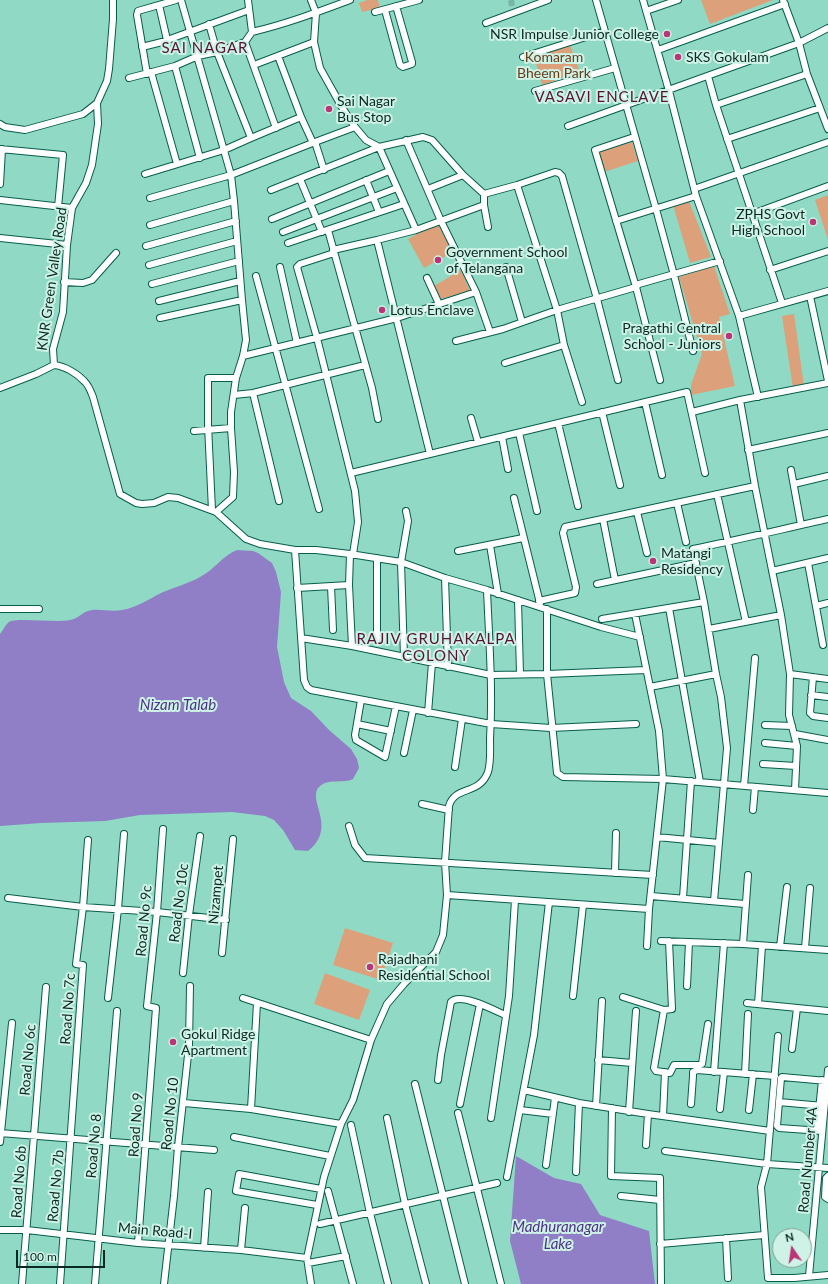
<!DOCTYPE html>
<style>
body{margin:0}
#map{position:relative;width:828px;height:1284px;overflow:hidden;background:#90d9c4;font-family:Lato,sans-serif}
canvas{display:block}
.north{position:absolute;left:772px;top:1228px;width:40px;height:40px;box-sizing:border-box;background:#cef2e6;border:1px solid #80a298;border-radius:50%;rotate:347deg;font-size:11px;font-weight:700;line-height:16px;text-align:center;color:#0a2922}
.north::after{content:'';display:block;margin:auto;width:14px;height:18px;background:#ba3477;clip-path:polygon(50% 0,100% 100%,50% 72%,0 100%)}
.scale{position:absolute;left:16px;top:1250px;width:89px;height:18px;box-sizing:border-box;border:2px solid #0a2922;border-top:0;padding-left:5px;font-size:12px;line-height:14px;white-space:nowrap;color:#0a2922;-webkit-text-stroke:3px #cef2e6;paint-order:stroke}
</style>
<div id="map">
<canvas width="828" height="1284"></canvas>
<div class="north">N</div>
<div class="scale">100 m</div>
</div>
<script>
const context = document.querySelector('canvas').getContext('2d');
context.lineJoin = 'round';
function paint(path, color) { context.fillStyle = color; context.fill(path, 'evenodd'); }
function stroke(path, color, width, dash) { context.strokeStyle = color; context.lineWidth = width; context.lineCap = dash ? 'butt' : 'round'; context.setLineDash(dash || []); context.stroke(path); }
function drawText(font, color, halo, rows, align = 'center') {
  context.font = font + ' Lato,sans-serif'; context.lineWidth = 4; context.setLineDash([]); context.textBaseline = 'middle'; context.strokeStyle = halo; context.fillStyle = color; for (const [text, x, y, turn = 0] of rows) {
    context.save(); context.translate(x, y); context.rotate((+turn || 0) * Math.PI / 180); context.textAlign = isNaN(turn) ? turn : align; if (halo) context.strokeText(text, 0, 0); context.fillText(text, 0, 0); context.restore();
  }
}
paint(new Path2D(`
 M 367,0 L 378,0 L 380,8 L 362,12 L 359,3 Z
 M 701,0 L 773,0 L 710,24 Z
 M 570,45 L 580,72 L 542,85 L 534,56 Z
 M 632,142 L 638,161 L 604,172 L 598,152 Z
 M 828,195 L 828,240 L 815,200 Z
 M 689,201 L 711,257 L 690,263 L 673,205 Z
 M 437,223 L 453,252 L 424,268 L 408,239 Z
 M 714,266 L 730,314 L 719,317 L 735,386 L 691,395 L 691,385 L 702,354 L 679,277 Z
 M 461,270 L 470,291 L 441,299 L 434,286 Z
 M 794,314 L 804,386 L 793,388 L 782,316 Z
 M 345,928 L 393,943 L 381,980 L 333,965 Z
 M 325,973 L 370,990 L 359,1020 L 314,1004 Z`), '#dca17a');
paint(new Path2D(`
 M 237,550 L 253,551 L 258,553 L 272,563 L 276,572 L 281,592 L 277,647 L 284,682 L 291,698 L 311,711 L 329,730 L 351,749 L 357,759 L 359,768 L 353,779 C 343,784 330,778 320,786 C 305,799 339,827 308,851 L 295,850 L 283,830 L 274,820 L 265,816 L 232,812 L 140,815 L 105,821 L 41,823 L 0,826 L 0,634 C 3,630 6,624 9,622 C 16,617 57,623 70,620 C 78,619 83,611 92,610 C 102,609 112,612 122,610 C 136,608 149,599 161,593 C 174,587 188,584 200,577 C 214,570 222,556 237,550 Z
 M 516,1156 L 554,1178 L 581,1184 L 600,1215 L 649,1231 L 655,1284 L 521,1284 L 510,1241 Z`), '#907fc7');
stroke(new Path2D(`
 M 511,0 L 512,6`), '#75b6a4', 6, [6, 3]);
const minor = new Path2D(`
 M 181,0 L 231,175 L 234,201 L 242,300 L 246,340 L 243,356 L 236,378 L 231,412 L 231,428 L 234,472 L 233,497 L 216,512
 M 311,0 L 316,13 L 314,42 L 320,68 L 343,109 L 355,127 L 366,140 L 379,147 L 416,230
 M 596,0 L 656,209 L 674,275 L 693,351
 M 643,0 L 669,91 L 696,196 L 739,316 L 758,397
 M 783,0 L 799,43 L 807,74 L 828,129
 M 159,5 L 167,40
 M 385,10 L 400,65 L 403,67 L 412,64 L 412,62 L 396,6
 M 646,11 L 678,0
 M 375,12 L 419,0
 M 486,23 L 548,0
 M 209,24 L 217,52 L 251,138
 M 252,32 C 286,24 318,12 350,0
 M 245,42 L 276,128
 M 142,47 L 162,42 L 249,10
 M 658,50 L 785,4
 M 278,56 L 301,117 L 313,143
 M 523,57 L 605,31
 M 254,65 L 314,42
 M 175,66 L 200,158
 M 151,72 L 177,164
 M 147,74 L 137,15 L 138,11 L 176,0
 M 708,76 L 716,105 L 782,303
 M 129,78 L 175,66 L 198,56 L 217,52 L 245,42 L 252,32 L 248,0
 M 535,91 L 615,68
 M 716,105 L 807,74
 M 0,124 L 5,127 L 25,130 L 83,114 L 97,103
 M 568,126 L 799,43 L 828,28
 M 634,137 L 595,150 L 636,287 L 660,380
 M 727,139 L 820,108
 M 406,140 L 441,221 L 476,292 L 490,332
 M 0,149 L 63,155 L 58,207
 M 324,170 L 315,142 L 355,127
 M 145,174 L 224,150 L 251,138 L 301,117
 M 300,179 L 322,232
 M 366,180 L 379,212
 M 0,184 L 2,149
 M 517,185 L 557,310 L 564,345 L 582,402
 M 428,189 L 463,175
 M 694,189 L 828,142
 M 271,190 L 379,147 L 423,137 L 432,140 L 463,175 L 484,194 L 484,205 L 488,227
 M 484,194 L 517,185 L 555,172 L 559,173 L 562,176 L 597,299 L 618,380
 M 150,198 L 231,175 L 315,142
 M 0,200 L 72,208
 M 752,214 L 828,186
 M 272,219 L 389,171
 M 616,221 L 696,196
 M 150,225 L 234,201
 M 328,230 L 372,388 L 378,419
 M 283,232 L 397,188
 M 0,238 L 67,245
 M 377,240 L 430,454
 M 288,243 L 404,204
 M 146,246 L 236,221
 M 333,250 L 377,240 L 416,230 L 484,205
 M 334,253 L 300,264 L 297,267 L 317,338 L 355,491 L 358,522 L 353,554
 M 149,265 L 237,241
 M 280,267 L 297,343
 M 506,267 L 522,322
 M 770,270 L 828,251
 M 256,276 L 319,509
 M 427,278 L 439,304
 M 64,282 L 83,283 L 92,280 L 116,253
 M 152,284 L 239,261
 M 810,296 L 828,381
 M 159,301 L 240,281
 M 739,316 L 828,291
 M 160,318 L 242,300
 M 456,341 L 503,329 L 557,310 L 636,287 L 639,284 L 720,261
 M 243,356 L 397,318 L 476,292
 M 505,363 L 564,345
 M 54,365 L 53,349 L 63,312 L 67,245 L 72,208 L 86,183 L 92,165 L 98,124 L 97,103 L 107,81 L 109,69 L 113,19 L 113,0
 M 54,365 C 65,366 78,374 85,382 C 89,386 91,392 93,397 L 120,494 L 136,503 L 142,504 L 154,503 L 168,497 L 178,498 L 216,512 L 246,539 L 260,544 L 295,550
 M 0,388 L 36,374 L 54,365
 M 253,393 L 279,501
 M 234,395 L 253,393 L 365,365
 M 740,400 L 755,486 L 781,615 L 790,674 L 789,715 L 797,746 L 795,790
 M 645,402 L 662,475
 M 602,412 L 620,485
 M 692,412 L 740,400 L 828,383
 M 471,418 L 478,442
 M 558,423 L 578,506
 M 194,431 L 231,428
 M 519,433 L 537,511
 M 502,437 L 508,469
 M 748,450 L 828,433
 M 791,470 L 801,525
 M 351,473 L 687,392 L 705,473
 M 794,484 L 828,476
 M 717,494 L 746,622
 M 514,498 L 540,603
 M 677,503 L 686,542
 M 212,510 L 208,425 L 208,378 L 236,378
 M 637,512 L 647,553
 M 603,519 L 615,580
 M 490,545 L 498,594
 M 458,551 L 523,538
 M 350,554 L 349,585 L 352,646
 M 808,563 L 823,645
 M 772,571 L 828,558
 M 445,578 L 448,667
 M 597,584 L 696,563
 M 331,586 L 333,630
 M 297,588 L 349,585
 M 518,600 L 520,674
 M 539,601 L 575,593 L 576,587 L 563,533 L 565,527 L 755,486
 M 816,606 L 828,603
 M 669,608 L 700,782
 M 0,609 L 39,609
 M 547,609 L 547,674 L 557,773 L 563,777 L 663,779 L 828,793
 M 635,614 L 659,731 L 663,779 L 649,909 L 647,946
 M 602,619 L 704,602
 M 709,629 L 781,615
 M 301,638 L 352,646 L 491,675 L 547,674 L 646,670
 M 377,639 L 377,558
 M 404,657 L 401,562 L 408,521 L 406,511
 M 790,674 L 828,679
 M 813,677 L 810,713 L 813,716 L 828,718
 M 650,687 L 716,674
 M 811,695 L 828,697
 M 361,700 L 355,735 L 356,740 L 385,757 L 396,706
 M 428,713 L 432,663
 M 357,724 L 391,731
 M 636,724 L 551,728 L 491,724 L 311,690 L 307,687 L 304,680 L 295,550 L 316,550 L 350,554 L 401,562 L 445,578 L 487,590 L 601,627 L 640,637
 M 765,725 L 792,726
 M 795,734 L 828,740
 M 765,743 L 797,746
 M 404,753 L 413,710
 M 763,764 L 796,766
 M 455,767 L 462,719
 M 744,786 L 755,658
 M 422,804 L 449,810
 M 753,810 L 755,787
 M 349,826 L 355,845 L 365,858 L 653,875
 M 657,837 L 719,843
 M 615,873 L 616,833
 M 447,895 L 649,909
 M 651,896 L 745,904
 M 8,898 L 83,907 L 157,912 L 226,920
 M 683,898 L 691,781
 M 714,901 L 727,748 L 721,697 L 716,674 L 704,602 L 693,549 C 738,540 783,529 828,519
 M 661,941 L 743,944 L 828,950
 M 743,944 L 748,875
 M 780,947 L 787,887
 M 805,948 L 810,888
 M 222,953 L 233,839
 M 183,973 L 189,915 L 200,836
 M 687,986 L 689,942
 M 573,996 L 583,905
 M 623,997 L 664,1010 L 672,1009 L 669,941
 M 108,998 L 118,909 L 124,834
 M 243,998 L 371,1040
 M 747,1003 L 828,1011
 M 758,1004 L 762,946
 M 664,1010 L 654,1068 L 656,1071 L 670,1073 L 674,1065 L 699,1065 L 702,1064 L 708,1024
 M 778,1036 L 767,1164 L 761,1187 L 768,1278 L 794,1278 L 828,1275
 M 792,1049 L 797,1008
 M 598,1060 L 632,1063
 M 714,1072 L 724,943
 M 745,1074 L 748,1014
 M 438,1080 L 441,1055 L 451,1002 C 460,992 494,1010 505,1015
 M 415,1084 L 465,1284
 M 524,1090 L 579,1103 L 648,1114 L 770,1131
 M 779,1102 L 823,1106
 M 184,1103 L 251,1109 L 341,1124
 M 460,1104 L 480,1004
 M 691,1104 L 693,1076 L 693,1072 L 697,1070 L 775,1076
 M 596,1106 L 602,1001
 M 612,1108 L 611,1176 L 660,1178 L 661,1284
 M 251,1109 L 257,1003
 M 720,1109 L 724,1072
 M 520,1110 L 553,1114
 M 749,1110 L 753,1074
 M 629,1112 L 636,1011
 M 458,1113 L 501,1284
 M 663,1116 L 665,1072
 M 387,1118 L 405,1204 L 426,1284
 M 491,1118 L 509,996 L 515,900
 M 351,1125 L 370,1213 L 388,1284
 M 817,1130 L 822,1080
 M 822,1131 L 779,1128 L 777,1126 L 781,1078 L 782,1077 L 827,1081
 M 0,1133 L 214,1150
 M 234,1137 L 330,1156
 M 0,1142 L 12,1023
 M 646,1145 L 648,1114
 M 665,1151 L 767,1164 L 828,1168
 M 546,1165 L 555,1098
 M 576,1172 L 579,1103
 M 828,1176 L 826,1178 L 825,1197 L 828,1199
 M 507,1177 L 534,1035 L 549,902
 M 328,1191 L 353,1284
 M 621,1196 L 660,1200
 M 317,1205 L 236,1191 L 239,1174 L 321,1189
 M 320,1224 L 497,1183
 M 0,1230 L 27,1230 L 138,1243 L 241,1250 L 307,1258
 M 726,1238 L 728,1278
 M 138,1243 L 156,1008 L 147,1006 L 157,912 L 163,829
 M 660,1244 L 764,1235
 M 204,1248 L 208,1192
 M 241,1250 L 245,1208
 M 308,1263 L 346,1256
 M 809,1276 L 828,1070
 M 22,1284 L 46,987
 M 60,1284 L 83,965 L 76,964 L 83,907 L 88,840
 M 95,1284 L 117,1011
 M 164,1284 L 174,1196 L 178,1147 L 189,1046 L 190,986
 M 311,1284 L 307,1258 L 324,1177 L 341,1124 L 353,1100 L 371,1040 L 387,1004 L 404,984 L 436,952 L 443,935 L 447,895 L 445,862 L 449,806 C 455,785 479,796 488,772 C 491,762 490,749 490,739 C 493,689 489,639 487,590`);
stroke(minor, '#075d4c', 8);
stroke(minor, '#fff', 6);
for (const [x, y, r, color] of [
 [667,34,4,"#ba3477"],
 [678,57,4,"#ba3477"],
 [329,109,4,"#ba3477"],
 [813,222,4,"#ba3477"],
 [438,260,4,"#ba3477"],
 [382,310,4,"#ba3477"],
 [729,336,4,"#ba3477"],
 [653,561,4,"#ba3477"],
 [370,967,4,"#ba3477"],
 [173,1042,4,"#ba3477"]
]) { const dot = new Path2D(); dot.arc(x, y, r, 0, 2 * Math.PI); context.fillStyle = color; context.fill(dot); stroke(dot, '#cef2e6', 1.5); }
drawText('14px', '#0a2922', '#cef2e6', [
 ["NSR Impulse Junior College",659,34,"right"],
 ["SKS Gokulam",686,57],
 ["Sai Nagar",337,101],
 ["Bus Stop",337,117],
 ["ZPHS Govt",805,214,"right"],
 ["High School",805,230,"right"],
 ["Government School",446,252],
 ["of Telangana",446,268],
 ["Lotus Enclave",390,310],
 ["Pragathi Central",721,328,"right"],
 ["School - Juniors",721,344,"right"],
 ["Matangi",661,553],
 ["Residency",661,569],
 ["Rajadhani",378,959],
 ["Residential School",378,975],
 ["Gokul Ridge",181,1034],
 ["Apartment",181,1050]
], 'left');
drawText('14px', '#6a3b17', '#cef2e6', [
 ["Komaram",554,57],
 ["Bheem Park",554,73]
]);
drawText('14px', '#0a2922', '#cef2e6', [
 ["KNR Green Valley Road",52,279,-82],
 ["Nizampet",216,895,-85],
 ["Road No 10c",179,903,-83],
 ["Road No 9c",144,921,-85],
 ["Road No 7c",68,1009,-86],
 ["Road No 6c",28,1060,-85],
 ["Road No 10",170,1114,-84],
 ["Road No 9",136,1125,-86],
 ["Road No 8",94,1146,-85],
 ["Road Number 4A",808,1160,-85],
 ["Road No 6b",19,1182,-86],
 ["Road No 7b",56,1186,-85],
 ["Main Road-I",155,1231,5]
]);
context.letterSpacing = '1px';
drawText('15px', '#551434', '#cef2e6', [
 ["SAI NAGAR",205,48],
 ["VASAVI ENCLAVE",602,97],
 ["RAJIV GRUHAKALPA",436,639],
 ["COLONY",436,656]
]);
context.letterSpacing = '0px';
drawText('italic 15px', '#4e3288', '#cef2e6', [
 ["Nizam Talab",178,705],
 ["Madhuranagar",558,1227],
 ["Lake",558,1244]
]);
</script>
